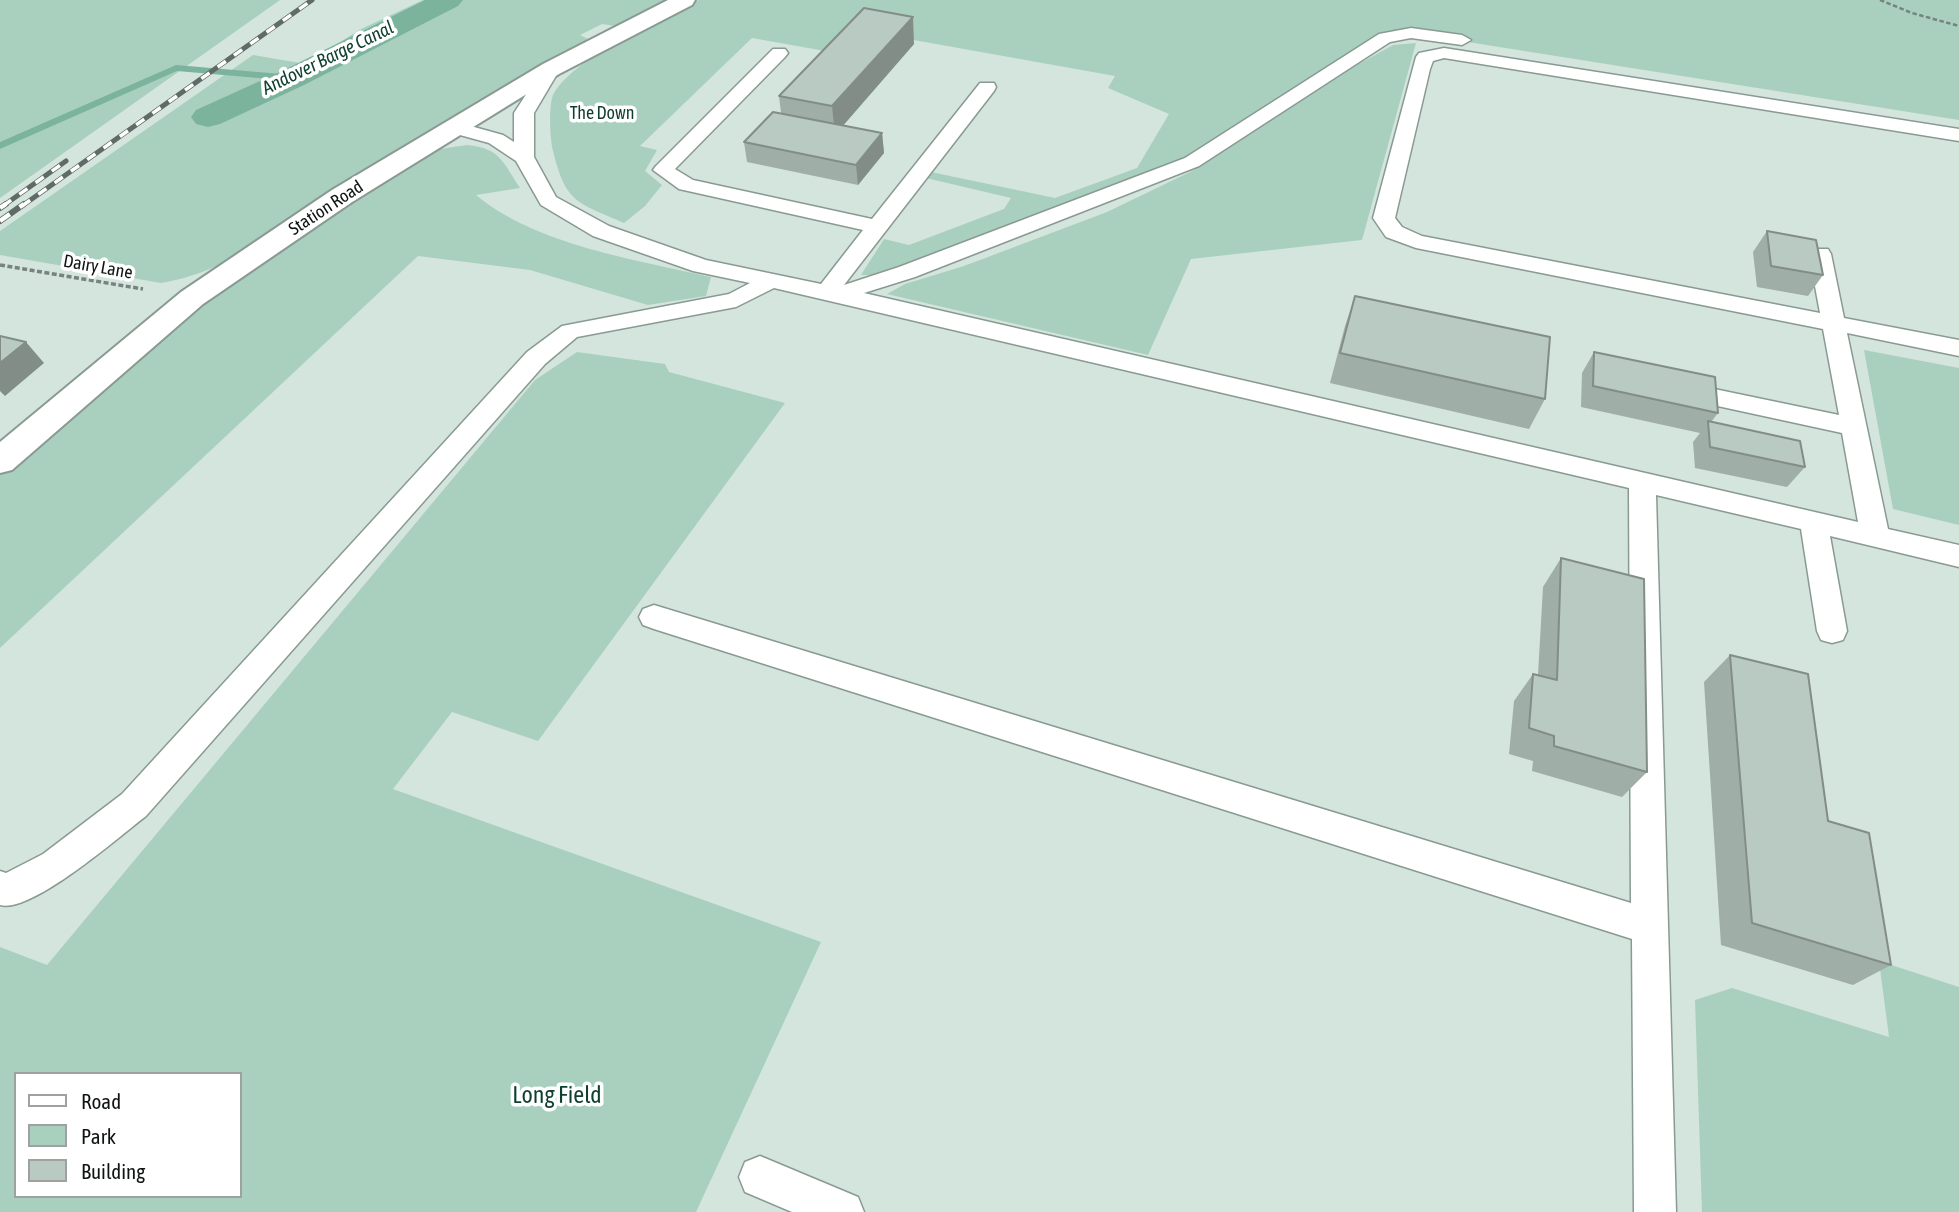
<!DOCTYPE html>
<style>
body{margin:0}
#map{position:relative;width:1959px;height:1212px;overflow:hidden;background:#d3e5dd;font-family:"Asap Condensed",sans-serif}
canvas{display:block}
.legend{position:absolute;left:14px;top:1072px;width:228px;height:126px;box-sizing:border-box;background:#fff;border:2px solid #9fa1a0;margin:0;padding:9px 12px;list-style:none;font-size:21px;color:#0e1412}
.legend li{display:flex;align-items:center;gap:14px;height:35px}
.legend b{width:35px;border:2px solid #9fa1a0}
</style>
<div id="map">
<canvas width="1959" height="1212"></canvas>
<ul class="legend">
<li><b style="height:9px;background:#fff"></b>Road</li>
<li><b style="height:19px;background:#a9d0bf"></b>Park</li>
<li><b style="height:19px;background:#b9cac2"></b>Building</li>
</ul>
</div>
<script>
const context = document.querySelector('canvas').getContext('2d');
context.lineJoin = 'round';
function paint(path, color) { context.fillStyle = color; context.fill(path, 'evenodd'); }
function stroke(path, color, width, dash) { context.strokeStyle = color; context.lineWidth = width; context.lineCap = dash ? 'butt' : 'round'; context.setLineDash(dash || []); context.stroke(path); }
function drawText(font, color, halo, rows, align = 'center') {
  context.font = font + ' "Asap Condensed",sans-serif'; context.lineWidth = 7; context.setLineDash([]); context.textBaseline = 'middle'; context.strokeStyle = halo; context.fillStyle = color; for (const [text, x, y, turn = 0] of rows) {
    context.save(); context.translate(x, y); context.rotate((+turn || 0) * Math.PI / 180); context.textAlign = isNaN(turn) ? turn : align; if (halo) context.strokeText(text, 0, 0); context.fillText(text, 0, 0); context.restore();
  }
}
paint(new Path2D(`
 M 0,0 L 280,0 L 0,198 Z
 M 423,0 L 670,0 L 615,26 L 602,24 L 580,35 L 588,39 C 523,82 453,117 386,157 C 313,200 248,269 161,283 L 0,255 L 0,231 L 253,55 L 306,64 L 359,30 Z
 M 699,0 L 1959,0 L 1959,120 L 1411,33 L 1384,38 L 1189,156 L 925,259 L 872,275 L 861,275 L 884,239 L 909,245 L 1004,209 L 1011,198 L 926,178 L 931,172 L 1055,198 L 1137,168 L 1169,114 L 1108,88 L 1115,76 L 852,29 L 825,51 L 752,38 L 640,146 L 657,150 L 645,171 L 662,185 L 645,206 L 624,223 C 577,202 566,204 553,151 C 550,139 548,103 554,93 C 577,56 659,19 699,0 Z
 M 1416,43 L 1362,240 L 1191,259 L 1148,355 L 887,294 L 905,284 L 964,266 L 1107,212 L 1192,171 L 1357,65 L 1393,45 Z
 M 467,145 C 500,148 503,162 520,188 L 476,195 C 536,245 637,260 711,277 L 706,296 L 648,305 L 530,270 L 418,256 L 0,648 L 0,474 L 53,426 L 208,297 L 278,245 L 433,150 Z
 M 1864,350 L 1959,368 L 1959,525 L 1893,509 Z
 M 577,352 L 665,364 L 669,372 L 785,403 L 538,741 L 452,712 L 393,789 L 821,942 L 696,1212 L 0,1212 L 0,947 L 47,965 L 535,380 ZM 16,1074 L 240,1074 L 240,1196 L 16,1196 Z
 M 1879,961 L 1959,987 L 1959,1212 L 1702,1212 L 1695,1000 L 1732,988 L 1889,1037 Z`), '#a9d0bf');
paint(new Path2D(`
 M 176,65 L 293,75 L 298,78 L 293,81 L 177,71 L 0,149 L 0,142 Z`), '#7cb39d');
paint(new Path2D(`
 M 425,0 L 463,0 L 458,6 L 304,85 L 220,124 L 208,127 L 196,124 L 191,117 L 196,110 L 282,71 Z`), '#7cb39d');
const service = new Path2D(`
 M 1411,28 L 1462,35 L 1471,40 L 1462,45 L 1411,38 L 1390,42 L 1199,166 L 915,277 L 864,293 L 1858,522 L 1842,433 L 1676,397 L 1667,395 L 1663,389 L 1667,383 L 1676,381 L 1839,415 L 1823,329 L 1416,248 L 1386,237 L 1373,218 L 1416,57 L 1419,53 L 1444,48 L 1959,129 L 1959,141 L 1444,58 L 1433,61 L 1430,69 L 1395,218 L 1402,227 L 1422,236 L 1820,313 L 1809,254 L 1812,249 L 1828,249 L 1831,254 L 1844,318 L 1959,340 L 1959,356 L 1847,333 L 1888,529 L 1959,545 L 1959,567 L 1830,536 L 1847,631 L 1843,640 L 1832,643 L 1821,640 L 1817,631 L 1801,529 L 1656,495 L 1676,1212 L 1634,1212 L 1632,939 L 654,629 L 643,625 L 639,617 L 643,609 L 654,605 L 1631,903 L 1629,488 L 774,288 L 736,307 L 577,337 L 545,364 L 146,816 C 120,836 31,914 0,905 L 0,871 L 6,873 L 43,854 L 122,794 L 527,352 L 562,326 L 729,294 L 750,283 L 693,271 L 593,236 L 541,205 L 516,161 L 489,143 L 449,132 L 446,128 L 449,124 L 456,122 L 503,135 L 514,142 L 514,113 L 545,65 L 557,65 L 560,69 L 534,113 L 534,157 L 556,197 L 609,226 L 706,260 L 821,284 L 863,230 L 679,189 L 653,170 L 656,166 L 773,49 L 785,49 L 788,53 L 785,57 L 675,169 L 693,180 L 872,219 L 980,83 L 994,83 L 996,87 L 994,91 L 844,285 L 899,267 L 1185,158 L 1379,34 Z
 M 760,1156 L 858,1197 L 864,1212 L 792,1212 L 745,1192 L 739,1177 L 745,1162 Z`);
const tertiary = new Path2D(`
 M 668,0 L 695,0 L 692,5 L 559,74 L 352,202 L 203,304 L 12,470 L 0,473 L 0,442 L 181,292 L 332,190 L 543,64 Z`);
stroke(service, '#899a92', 3);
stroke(tertiary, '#899a92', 4);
stroke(new Path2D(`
 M 1880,0 L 1912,13 L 1959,26`), '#77837e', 2.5, [4.5, 2.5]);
stroke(new Path2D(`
 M 0,265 L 143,289`), '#77837e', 3.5, [5, 2.5]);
paint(service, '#fff');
paint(tertiary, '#fff');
const railFar1 = new Path2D(`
 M 3,206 L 66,161
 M 22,206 L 312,0`);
const rail = new Path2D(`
 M 0,208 L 6,204
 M 0,221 L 24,204`);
stroke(railFar1, '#606b67', 5);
stroke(rail, '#606b67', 6);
stroke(railFar1, '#fff', 3.5, [10]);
stroke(rail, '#fff', 4.5, [12]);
paint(new Path2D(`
 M 914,44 L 843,125 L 882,133 L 884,153 L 858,185 L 747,162 L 744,142 L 781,113 L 779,96 Z
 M 1767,231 L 1823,275 L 1808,296 L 1757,287 L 1753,252 Z
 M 1355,296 L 1545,399 L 1529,429 L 1330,383 L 1345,326 Z
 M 1594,352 L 1718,413 L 1711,422 L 1805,467 L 1787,487 L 1695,468 L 1693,442 L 1700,433 L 1581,407 L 1582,373 Z
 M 1561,558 L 1647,772 L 1622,797 L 1532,771 L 1533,761 L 1509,754 L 1514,701 L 1533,674 L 1538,675 L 1543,587 Z
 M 1730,655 L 1828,821 L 1891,965 L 1853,985 L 1721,945 L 1704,682 Z`), '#9faea7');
paint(new Path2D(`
 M 913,17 L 914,44 L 835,135 L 832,106 Z
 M 882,133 L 884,153 L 858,185 L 856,165 Z
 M 26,342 L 44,363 L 5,396 L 0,391 L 0,363 Z`), '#828d88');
const building = new Path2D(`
 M 864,8 L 913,17 L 832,106 L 779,96 Z
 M 773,112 L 882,133 L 856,165 L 744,142 Z
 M 1767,231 L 1816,240 L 1823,275 L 1771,266 Z
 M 1355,296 L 1550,337 L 1545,399 L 1340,353 Z
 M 0,336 L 26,342 L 0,363 Z
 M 1594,352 L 1715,377 L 1718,413 L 1593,386 Z
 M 1708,421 L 1800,441 L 1805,467 L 1710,447 Z
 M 1561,558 L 1644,579 L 1647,772 L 1554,746 L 1554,736 L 1529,728 L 1533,674 L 1557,680 Z
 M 1730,655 L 1808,674 L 1828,821 L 1869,833 L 1891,965 L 1752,923 Z`);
paint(building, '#b9cac2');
stroke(building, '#828d88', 2);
drawText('18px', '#0f3f2f', '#fff', [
 ["The Down",602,113]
]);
drawText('18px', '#0e1412', '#fff', [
 ["Station Road",326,208,-33],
 ["Dairy Lane",98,267,10]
]);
drawText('italic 19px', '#124232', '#fff', [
 ["Andover Barge Canal",328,58,-26]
]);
drawText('24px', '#0f3f2f', '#fff', [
 ["Long Field",557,1095]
]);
</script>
